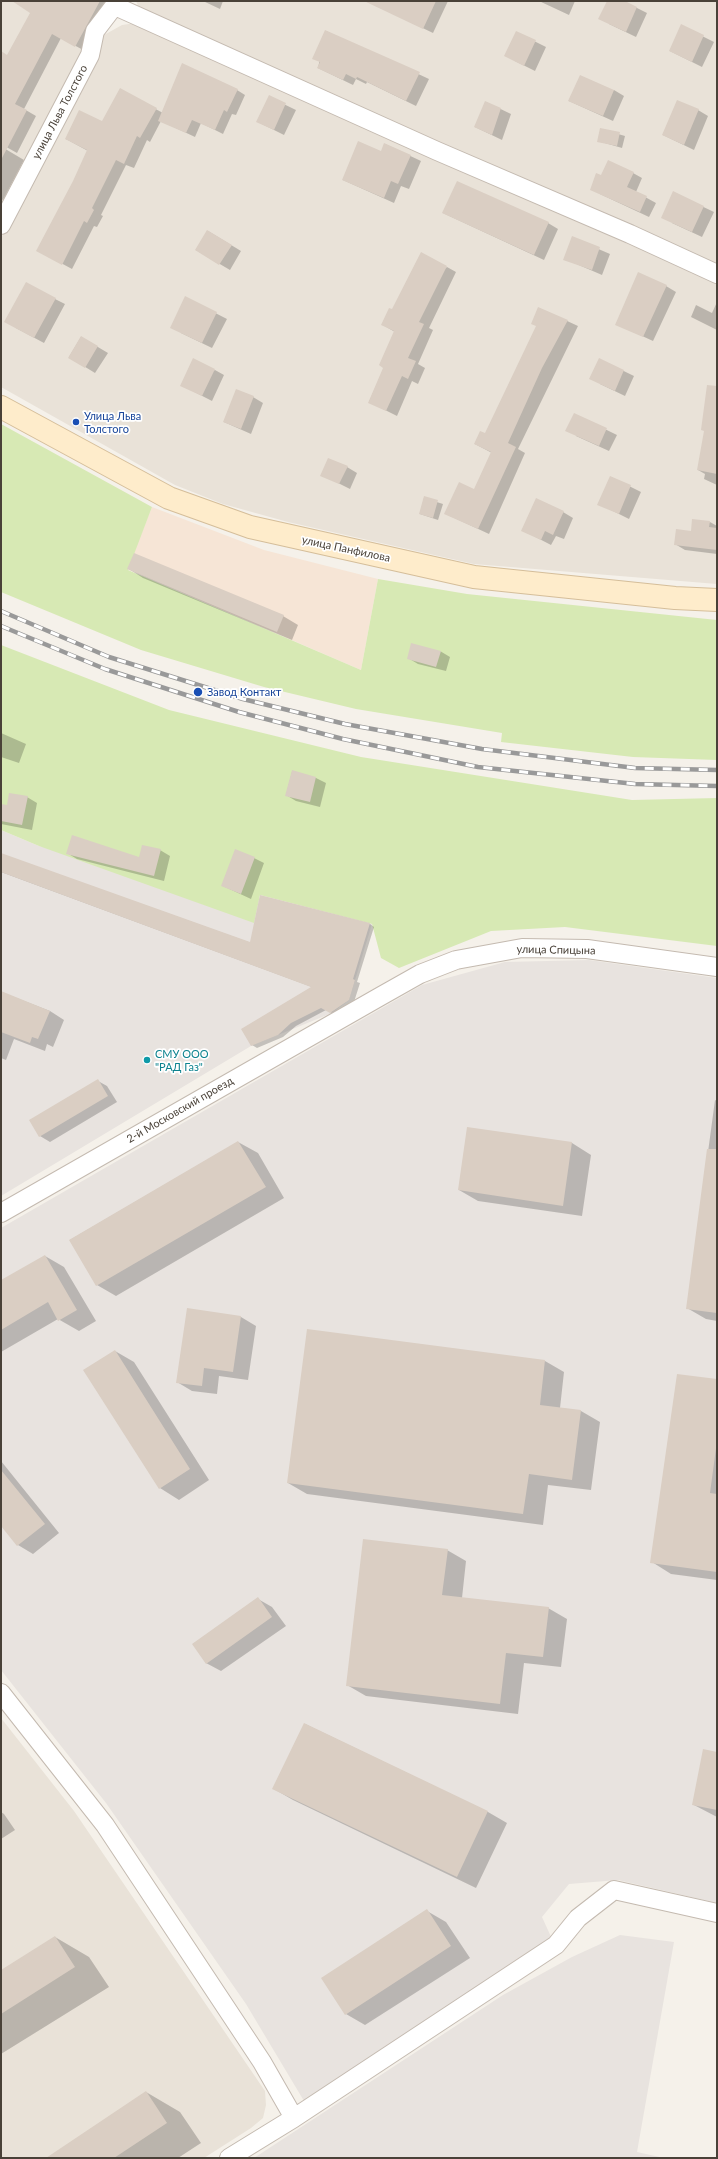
<!DOCTYPE html>
<meta charset="utf-8">
<style>
body{margin:0}
#map{position:relative;width:718px;height:2159px;overflow:hidden;background:#f5f1ea;font-family:Lato,sans-serif}
canvas{display:block}
.frame{position:absolute;inset:0;border:2px solid #494138;pointer-events:none}
</style>
<div id="map">
<canvas width="718" height="2159"></canvas>
<div class="frame"></div>
</div>
<script>
const context = document.querySelector('canvas').getContext('2d');
context.lineJoin = 'round';
function paint(path, color) { context.fillStyle = color; context.fill(path, 'evenodd'); }
function stroke(path, color, width, dash) { context.strokeStyle = color; context.lineWidth = width; context.lineCap = dash ? 'butt' : 'round'; context.setLineDash(dash || []); context.stroke(path); }
function drawText(font, color, halo, rows, align = 'center') {
  context.font = font + ' Lato,sans-serif'; context.lineWidth = 3.5; context.setLineDash([]); context.textBaseline = 'middle'; context.strokeStyle = halo; context.fillStyle = color; for (const [text, x, y, turn = 0] of rows) {
    context.save(); context.translate(x, y); context.rotate((+turn || 0) * Math.PI / 180); context.textAlign = isNaN(turn) ? turn : align; if (halo) context.strokeText(text, 0, 0); context.fillText(text, 0, 0); context.restore();
  }
}
paint(new Path2D(`
 M 1,1 L 105,1 L 90,26 L 81,56 L 1,210 Z
 M 136,1 L 717,1 L 717,268 L 141,13 Z
 M 136,23 L 717,281 L 717,584 L 474,564 L 288,522 L 223,504 L 175,485 L 1,387 L 1,238 L 97,57 L 104,35 L 122,25 Z
 M 1,1718 L 74,1811 L 265,2091 L 266,2105 L 263,2118 L 251,2128 L 204,2158 L 1,2158 Z`), '#e9e2d8');
paint(new Path2D(`
 M 152,507 L 264,550 L 378,579 L 361,670 L 127,569 Z`), '#f6e5d6');
paint(new Path2D(`
 M 1,830 L 39,846 L 372,924 L 349,1000 L 332,1013 L 251,1046 L 1,1196 Z
 M 589,960 L 717,978 L 717,1903 L 618,1880 L 569,1884 L 542,1917 L 552,1939 L 304,2101 L 246,2004 L 106,1803 L 1,1670 L 1,1228 L 422,985 L 505,962 Z
 M 620,1935 L 674,1942 L 637,2152 L 664,2158 L 254,2158 L 503,1995 L 572,1957 Z`), '#e8e3df');
paint(new Path2D(`
 M 1,424 L 152,507 L 128,570 L 361,670 L 378,579 L 467,594 L 717,620 L 717,760 L 633,757 L 501,742 L 502,733 L 356,709 L 264,687 L 141,650 L 1,592 Z
 M 1,645 L 169,710 L 361,757 L 632,800 L 717,798 L 717,946 L 565,927 L 491,931 L 399,968 L 381,958 L 372,924 L 260,895 L 254,923 L 39,846 L 1,830 Z`), '#d7e9b4');
paint(new Path2D(`
 M 32,1 L 112,1 L 85,51 L 61,38 L 24,109 L 36,116 L 17,153 L 1,144 L 1,62 L 8,56 L 31,13 Z
 M 203,1 L 223,1 L 220,9 Z
 M 385,1 L 448,1 L 433,33 L 381,8 Z
 M 539,1 L 575,1 L 569,15 Z
 M 608,1 L 623,1 L 647,13 L 636,37 L 609,24 Z
 M 682,26 L 714,42 L 702,67 L 670,51 Z
 M 326,31 L 429,79 L 416,106 L 367,82 L 366,84 L 356,79 L 353,85 L 318,68 Z
 M 516,32 L 546,47 L 535,71 L 515,61 Z
 M 120,90 L 163,113 L 237,90 L 245,95 L 236,115 L 232,114 L 223,134 L 201,123 L 195,137 L 161,121 L 150,142 L 147,140 L 134,168 L 126,165 L 101,215 L 103,216 L 97,227 L 94,226 L 72,269 L 46,255 L 74,181 L 88,151 L 66,139 L 103,122 Z
 M 614,90 L 624,96 L 613,121 L 569,101 Z
 M 269,97 L 296,110 L 284,135 L 258,122 Z
 M 486,102 L 511,114 L 502,140 L 475,127 Z
 M 698,110 L 708,116 L 694,150 L 663,135 Z
 M 601,129 L 625,136 L 622,148 L 598,141 Z
 M 385,144 L 421,161 L 409,189 L 401,186 L 394,203 L 343,180 L 382,152 Z
 M 2,147 L 24,160 L 3,200 L 1,199 Z
 M 633,173 L 642,178 L 636,192 L 656,203 L 649,217 L 600,194 L 601,176 Z
 M 674,193 L 714,212 L 702,237 L 672,223 Z
 M 443,213 L 548,223 L 558,229 L 544,260 Z
 M 208,231 L 241,251 L 230,270 L 196,250 Z
 M 573,238 L 610,254 L 602,275 L 565,259 Z
 M 447,267 L 456,272 L 429,328 L 433,330 L 418,364 L 425,368 L 418,384 L 412,381 L 397,416 L 369,402 L 384,368 L 395,332 L 383,325 L 392,311 Z
 M 666,286 L 676,292 L 653,341 L 616,324 Z
 M 186,298 L 227,319 L 212,348 L 181,333 Z
 M 55,299 L 65,304 L 44,343 L 16,328 Z
 M 717,302 L 717,330 L 691,317 L 696,305 L 712,313 Z
 M 539,308 L 578,326 L 518,449 L 525,453 L 489,534 L 446,514 L 475,491 L 492,453 L 475,444 L 486,434 L 537,326 Z
 M 81,337 L 108,353 L 95,373 L 69,357 Z
 M 599,359 L 634,376 L 625,396 L 600,384 Z
 M 215,370 L 224,375 L 212,401 L 181,385 Z
 M 253,397 L 263,403 L 251,434 L 224,422 Z
 M 717,403 L 717,485 L 704,479 L 705,474 L 698,470 Z
 M 574,414 L 617,435 L 609,451 L 576,436 Z
 M 347,467 L 357,473 L 350,489 L 322,475 Z
 M 611,477 L 641,492 L 629,519 L 599,504 Z
 M 424,498 L 443,504 L 438,520 L 420,514 Z
 M 563,512 L 573,518 L 564,539 L 556,536 L 551,545 L 522,530 Z
 M 710,522 L 717,526 L 717,554 L 685,550 L 675,544 Z
 M 129,569 L 283,616 L 298,625 L 292,640 L 143,578 Z
 M 440,651 L 450,657 L 446,671 L 418,664 L 408,658 Z
 M 1,733 L 26,744 L 19,763 L 1,757 Z
 M 292,772 L 316,778 L 326,783 L 320,807 L 296,801 L 286,795 Z
 M 27,797 L 37,803 L 32,830 L 1,824 L 1,805 L 7,806 Z
 M 160,850 L 170,856 L 164,881 L 77,859 L 67,853 L 140,858 Z
 M 1,854 L 251,943 L 370,924 L 374,927 L 357,982 L 360,983 L 354,1002 L 336,1015 L 326,1010 L 296,1026 L 283,1037 L 257,1048 L 252,1045 L 312,987 L 1,872 Z
 M 254,858 L 264,863 L 251,899 L 223,886 Z
 M 1,992 L 50,1011 L 64,1020 L 53,1047 L 47,1044 L 45,1051 L 14,1039 L 6,1060 L 1,1058 Z
 M 98,1081 L 107,1086 L 117,1102 L 50,1142 L 40,1136 Z
 M 715,1100 L 717,1101 L 717,1321 L 706,1319 L 687,1308 Z
 M 468,1128 L 572,1143 L 591,1155 L 582,1216 L 478,1201 L 459,1190 Z
 M 238,1142 L 258,1153 L 284,1198 L 116,1296 L 97,1285 L 70,1240 Z
 M 45,1256 L 64,1267 L 96,1321 L 79,1331 L 58,1319 L 1,1352 L 1,1281 Z
 M 188,1309 L 241,1317 L 256,1326 L 248,1380 L 219,1376 L 217,1394 L 192,1391 L 177,1382 Z
 M 308,1330 L 545,1361 L 564,1372 L 560,1408 L 581,1411 L 600,1422 L 591,1490 L 548,1485 L 543,1525 L 307,1494 L 288,1483 Z
 M 115,1351 L 134,1362 L 209,1480 L 179,1500 L 160,1488 Z
 M 717,1380 L 717,1580 L 671,1574 L 652,1562 Z
 M 1,1461 L 59,1533 L 33,1554 L 18,1545 L 1,1524 Z
 M 447,1550 L 466,1561 L 462,1598 L 548,1608 L 567,1619 L 561,1667 L 524,1663 L 518,1714 L 366,1696 L 347,1685 Z
 M 258,1599 L 272,1607 L 286,1626 L 221,1671 L 206,1663 Z
 M 305,1724 L 488,1812 L 507,1823 L 476,1888 L 293,1800 L 274,1789 Z
 M 717,1753 L 717,1817 L 694,1805 Z
 M 1,1812 L 4,1814 L 15,1830 L 1,1839 Z
 M 427,1911 L 446,1922 L 470,1958 L 365,2025 L 346,2014 Z
 M 55,1937 L 89,1957 L 109,1987 L 1,2054 L 1,1971 Z
 M 146,2092 L 180,2112 L 201,2143 L 178,2158 L 48,2158 Z`), '#0003');
paint(new Path2D(`
 M 12,1 L 100,1 L 75,47 L 52,34 L 15,104 L 27,110 L 1,160 L 1,51 L 7,55 L 30,13 Z
 M 364,1 L 436,1 L 423,29 Z
 M 607,1 L 625,1 L 637,7 L 626,32 L 598,19 Z
 M 681,24 L 704,35 L 692,62 L 669,51 Z
 M 325,30 L 420,72 L 406,101 L 357,77 L 356,79 L 346,74 L 343,80 L 317,68 L 320,62 L 312,59 Z
 M 516,31 L 536,40 L 524,66 L 504,56 Z
 M 182,63 L 238,89 L 227,112 L 224,110 L 215,130 L 192,120 L 186,133 L 158,121 Z
 M 580,75 L 614,90 L 603,116 L 568,101 Z
 M 120,88 L 157,108 L 140,138 L 137,136 L 124,164 L 116,160 L 92,208 L 94,210 L 87,223 L 84,221 L 62,265 L 36,251 L 73,181 L 87,150 L 65,139 L 79,110 L 102,121 Z
 M 269,95 L 286,103 L 274,130 L 256,122 Z
 M 677,100 L 699,109 L 684,145 L 662,135 Z
 M 485,101 L 501,108 L 492,135 L 474,127 Z
 M 600,128 L 620,132 L 617,146 L 597,142 Z
 M 358,141 L 381,151 L 384,143 L 411,155 L 398,184 L 391,181 L 384,198 L 342,180 Z
 M 608,160 L 634,172 L 627,187 L 647,196 L 640,212 L 590,190 L 596,173 L 601,175 Z
 M 457,181 L 549,222 L 534,255 L 442,213 Z
 M 673,191 L 704,206 L 692,232 L 661,218 Z
 M 207,230 L 232,245 L 219,265 L 195,250 Z
 M 572,236 L 600,247 L 592,270 L 563,260 Z
 M 421,252 L 447,266 L 419,322 L 424,324 L 408,358 L 416,361 L 408,379 L 402,376 L 386,411 L 368,403 L 383,368 L 379,365 L 394,331 L 381,325 L 389,308 L 392,309 Z
 M 638,272 L 667,285 L 643,337 L 615,325 Z
 M 26,282 L 56,298 L 34,338 L 4,322 Z
 M 185,296 L 217,312 L 202,343 L 170,328 Z
 M 538,307 L 568,320 L 542,368 L 508,443 L 516,447 L 478,529 L 444,514 L 459,482 L 474,489 L 491,452 L 474,444 L 480,431 L 485,433 L 536,326 L 531,324 Z
 M 81,336 L 98,346 L 85,368 L 68,358 Z
 M 193,358 L 215,369 L 202,396 L 180,386 Z
 M 599,358 L 624,370 L 615,391 L 589,379 Z
 M 707,385 L 717,386 L 717,474 L 697,470 L 704,431 L 701,430 Z
 M 236,389 L 254,396 L 241,429 L 223,422 Z
 M 574,413 L 607,428 L 599,446 L 565,431 Z
 M 328,458 L 348,466 L 339,484 L 320,476 Z
 M 610,476 L 631,485 L 619,514 L 597,505 Z
 M 424,496 L 438,500 L 433,518 L 419,514 Z
 M 536,498 L 564,511 L 553,535 L 545,531 L 541,540 L 521,531 Z
 M 692,519 L 710,521 L 709,527 L 717,528 L 717,550 L 674,545 L 676,529 L 691,531 Z
 M 134,553 L 284,615 L 277,632 L 127,569 Z
 M 411,643 L 441,651 L 436,667 L 407,659 Z
 M 292,770 L 316,777 L 310,802 L 285,796 Z
 M 9,793 L 28,796 L 22,825 L 1,821 L 1,804 L 7,805 Z
 M 72,835 L 139,857 L 142,845 L 161,849 L 154,876 L 66,854 Z
 M 235,849 L 255,857 L 241,894 L 221,886 Z
 M 1,853 L 250,942 L 260,895 L 370,923 L 353,979 L 355,980 L 349,1000 L 330,1013 L 321,1008 L 291,1023 L 278,1035 L 251,1046 L 241,1029 L 311,987 L 1,872 Z
 M 1,991 L 50,1011 L 38,1039 L 32,1037 L 30,1043 L 1,1032 Z
 M 98,1079 L 108,1096 L 39,1137 L 29,1120 Z
 M 467,1127 L 572,1142 L 563,1206 L 458,1190 Z
 M 238,1141 L 266,1187 L 96,1286 L 69,1240 Z
 M 707,1149 L 717,1149 L 717,1313 L 686,1309 Z
 M 45,1255 L 77,1310 L 58,1321 L 48,1302 L 1,1330 L 1,1280 Z
 M 187,1308 L 241,1316 L 233,1372 L 204,1368 L 202,1386 L 176,1383 Z
 M 307,1329 L 545,1360 L 540,1405 L 581,1410 L 572,1480 L 529,1474 L 523,1514 L 287,1483 Z
 M 115,1350 L 190,1469 L 159,1489 L 83,1370 Z
 M 677,1374 L 717,1379 L 717,1441 L 710,1493 L 717,1494 L 717,1572 L 650,1563 Z
 M 1,1470 L 45,1524 L 17,1546 L 1,1526 Z
 M 363,1539 L 448,1549 L 442,1595 L 549,1607 L 543,1657 L 506,1653 L 500,1704 L 346,1686 Z
 M 258,1597 L 272,1617 L 206,1664 L 192,1644 Z
 M 304,1723 L 488,1811 L 457,1877 L 272,1789 Z
 M 703,1749 L 717,1752 L 717,1810 L 692,1805 Z
 M 427,1909 L 451,1946 L 345,2015 L 321,1978 Z
 M 55,1936 L 75,1967 L 1,2014 L 1,1970 Z
 M 146,2091 L 167,2123 L 114,2158 L 46,2158 Z`), '#dacec3');
const minor = new Path2D(`
 M 115,6 L 437,151 L 630,234 L 717,274
 M 1,225 L 90,55 L 95,31 L 118,1
 M 1,1213 L 381,996 L 420,974 L 456,960 L 522,948 L 587,949 L 717,967
 M 1,1693 L 105,1825 L 262,2062 L 294,2118
 M 229,2158 L 294,2118 L 556,1945 L 578,1918 L 614,1890 L 717,1913`);
const secondary = new Path2D(`
 M 1,407 L 169,498 L 250,527 L 474,577 L 675,598 L 717,600`);
stroke(minor, '#c4bab0', 20);
stroke(secondary, '#d5be9a', 24);
stroke(minor, '#fff', 18);
stroke(secondary, '#feeccb', 22);
const rail = new Path2D(`
 M 1,611 L 109,657 L 243,699 L 345,724 L 482,749 L 635,768 L 717,770
 M 1,626 L 105,669 L 239,712 L 343,739 L 478,767 L 635,784 L 717,786`);
stroke(rail, '#999', 4.5);
stroke(rail, '#fff', 3, [9]);
for (const [x, y, r, color] of [
 [76,422,4,"#1a4fb4"],
 [198,692,5,"#1a4fb4"],
 [147,1060,4,"#0f9aa8"]
]) { const dot = new Path2D(); dot.arc(x, y, r, 0, 2 * Math.PI); context.fillStyle = color; context.fill(dot); stroke(dot, '#fff', 1.5); }
drawText('11px', '#494138', '#fff', [
 ["улица Льва Толстого",60,112,-62],
 ["улица Панфилова",346,549,12],
 ["улица Спицына",556,950,1],
 ["2-й Московский проезд",180,1110,-30]
]);
drawText('11px', '#164399', '#fff', [
 ["Улица Льва",84,416],
 ["Толстого",84,429],
 ["Завод Контакт",207,692]
], 'left');
drawText('11px', '#0d838f', '#fff', [
 ["СМУ ООО",155,1054],
 ["\"РАД Газ\"",155,1067]
], 'left');
</script>
